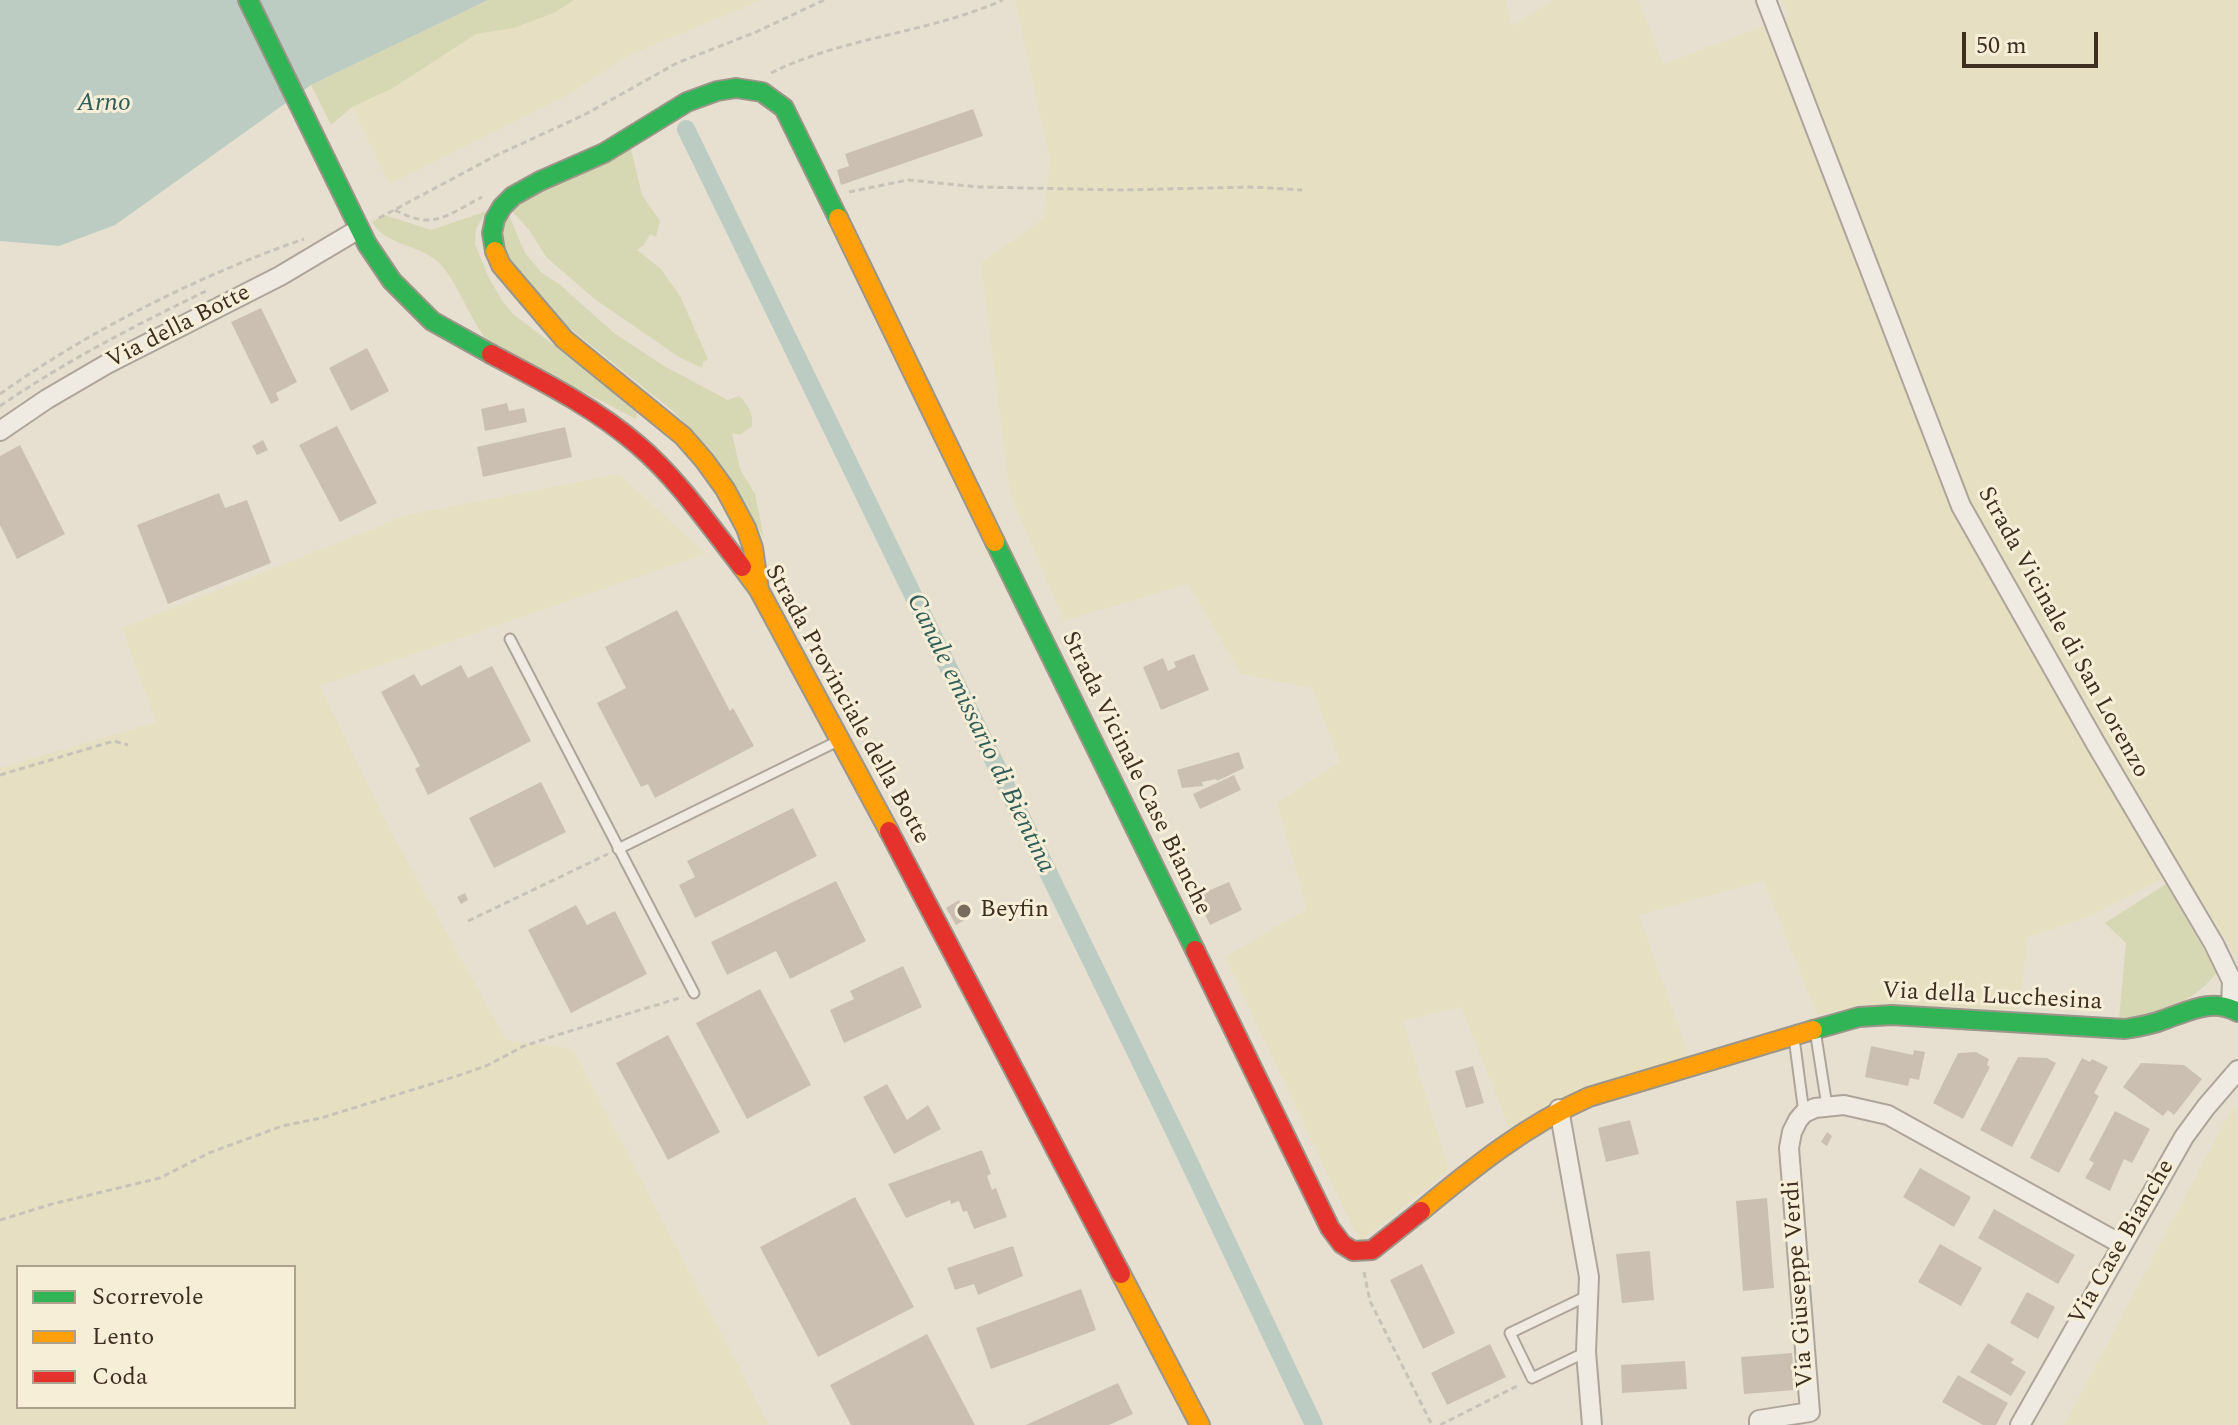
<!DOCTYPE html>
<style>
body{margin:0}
#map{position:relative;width:2238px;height:1425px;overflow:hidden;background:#e7e0d1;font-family:Spectral,serif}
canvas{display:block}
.legend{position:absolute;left:16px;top:1265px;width:280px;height:144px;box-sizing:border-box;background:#f7eed8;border:2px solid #ada18e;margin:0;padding:10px 14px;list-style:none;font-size:24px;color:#3d2e20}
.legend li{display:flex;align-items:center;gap:16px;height:40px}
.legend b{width:40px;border:2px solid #ada18e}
.scale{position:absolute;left:1962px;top:32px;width:136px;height:36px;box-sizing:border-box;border:4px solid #3d2e20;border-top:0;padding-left:10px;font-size:24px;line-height:28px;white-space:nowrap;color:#3d2e20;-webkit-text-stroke:6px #f7eed8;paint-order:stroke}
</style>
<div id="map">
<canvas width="2238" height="1425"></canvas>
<ul class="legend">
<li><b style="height:10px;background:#30b455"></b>Scorrevole</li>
<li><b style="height:10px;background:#ff9f0a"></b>Lento</li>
<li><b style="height:10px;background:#e5322d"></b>Coda</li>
</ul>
<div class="scale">50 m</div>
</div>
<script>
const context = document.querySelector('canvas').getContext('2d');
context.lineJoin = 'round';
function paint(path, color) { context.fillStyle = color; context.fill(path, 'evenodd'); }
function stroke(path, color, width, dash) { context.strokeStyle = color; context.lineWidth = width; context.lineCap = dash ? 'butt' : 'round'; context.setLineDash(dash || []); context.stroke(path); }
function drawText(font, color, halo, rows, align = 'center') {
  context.font = font + ' Spectral,serif'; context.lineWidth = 6; context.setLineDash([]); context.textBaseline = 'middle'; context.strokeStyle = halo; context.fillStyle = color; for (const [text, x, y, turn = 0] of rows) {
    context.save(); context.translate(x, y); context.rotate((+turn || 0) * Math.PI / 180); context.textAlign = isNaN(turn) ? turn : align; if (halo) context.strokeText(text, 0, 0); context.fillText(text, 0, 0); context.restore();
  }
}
paint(new Path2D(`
 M 574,0 L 762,0 L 628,56 L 571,93 L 389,184 L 352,107 L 393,88 L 476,34 L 514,28 L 554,13 Z
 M 1015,0 L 1506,0 L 1512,26 L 1553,0 L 1639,0 L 1663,64 L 1789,16 L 1783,0 L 2238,0 L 2238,960 L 2182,869 L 2093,915 L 2027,938 L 2020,1010 L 1897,1005 L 1857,1007 L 1817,1015 L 1764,881 L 1639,915 L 1689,1056 L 1510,1130 L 1461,1007 L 1403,1021 L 1449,1170 L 1361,1241 L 1351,1224 L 1225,957 L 1307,909 L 1277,803 L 1340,762 L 1312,688 L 1241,674 L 1188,584 L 1064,621 L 1010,494 L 981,263 L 1043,219 L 1050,161 Z
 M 619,474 L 706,554 L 320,686 L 389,828 L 506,1040 L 573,1049 L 769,1425 L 0,1425 L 0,768 L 156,722 L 122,628 L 407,515 ZM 18,1267 L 294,1267 L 294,1407 L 18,1407 Z
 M 2238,1108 L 2238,1425 L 2064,1425 L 2231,1110 Z`), '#e6dfc2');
paint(new Path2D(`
 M 488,0 L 574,0 L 554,13 L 514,28 L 476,34 L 393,88 L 352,107 L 331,125 L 311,85 Z
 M 630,145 L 642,195 L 660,221 L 656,237 L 650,234 L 644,245 L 637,250 L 661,269 L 680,296 L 708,359 L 703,362 L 702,368 L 679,357 L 596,300 L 547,258 L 529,230 L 513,212 L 525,194 Z
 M 487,211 L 476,228 L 475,244 L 488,276 L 501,299 L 514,315 L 591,373 L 637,413 L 636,419 L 488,342 C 470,319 458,284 441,265 C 423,244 386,247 372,222 L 384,215 L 431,230 Z
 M 507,211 L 525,253 L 542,273 L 559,284 L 614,333 L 664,366 L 728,400 L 739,396 C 749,406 753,412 752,426 L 740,435 L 732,433 L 740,469 L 755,494 L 764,538 L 712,451 L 673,411 L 557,318 L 507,260 L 497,231 Z
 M 2166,884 L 2217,972 C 2192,1005 2158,1014 2119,1019 L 2126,943 L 2105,923 Z`), '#d6d7b3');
paint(new Path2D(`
 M 0,0 L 488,0 L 311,85 L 115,225 L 59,246 L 0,241 Z`), '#bcccc2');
stroke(new Path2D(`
 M 686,129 L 1181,1145 L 1314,1425`), '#bcccc2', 18);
paint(new Path2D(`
 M 973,109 L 983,136 L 841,185 L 837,170 L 849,166 L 845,154 Z
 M 261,308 L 297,382 L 276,393 L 279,400 L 271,404 L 231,322 Z
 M 367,348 L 389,391 L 351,411 L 329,368 Z
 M 507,403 L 509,411 L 524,408 L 527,422 L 485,431 L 481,409 Z
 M 337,426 L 377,503 L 340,522 L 299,445 Z
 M 565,427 L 572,457 L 483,477 L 477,447 Z
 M 263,440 L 268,450 L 257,455 L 252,446 Z
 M 20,445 L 65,534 L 17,559 L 0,525 L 0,456 Z
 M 219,493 L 225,508 L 247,500 L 271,563 L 168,604 L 137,525 Z
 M 677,610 L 730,711 L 733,708 L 754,746 L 655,798 L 648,784 L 641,787 L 597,703 L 626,688 L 605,647 Z
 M 1194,654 L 1209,690 L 1161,710 L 1143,667 L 1163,658 L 1168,671 L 1176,667 L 1174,662 Z
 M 461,665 L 468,678 L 492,666 L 531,741 L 428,795 L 415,769 L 420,766 L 381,692 L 414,674 L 421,686 Z
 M 1239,752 L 1244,768 L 1217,781 L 1216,779 L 1202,782 L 1203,786 L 1182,788 L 1177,770 Z
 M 1234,775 L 1241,790 L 1200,809 L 1193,794 Z
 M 541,782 L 566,832 L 494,868 L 469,818 Z
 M 793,808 L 817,856 L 695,918 L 679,885 L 695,877 L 687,861 Z
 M 836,881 L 866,941 L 790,979 L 776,951 L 727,975 L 711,942 Z
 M 1229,882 L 1242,910 L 1210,925 L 1196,896 Z
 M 465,893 L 468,900 L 461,904 L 457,897 Z
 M 959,900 L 969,918 L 956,925 L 946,908 Z
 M 576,905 L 587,925 L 615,911 L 647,974 L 571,1013 L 528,930 Z
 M 903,966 L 922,1007 L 844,1043 L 830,1010 L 854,999 L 850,991 Z
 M 760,989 L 811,1085 L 747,1119 L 696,1023 Z
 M 668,1035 L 720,1132 L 668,1160 L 616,1063 Z
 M 1871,1046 L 1913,1055 L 1914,1050 L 1925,1052 L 1919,1080 L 1910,1078 L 1908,1086 L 1865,1077 Z
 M 1976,1052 L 1989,1059 L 1987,1065 L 1990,1067 L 1963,1119 L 1933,1103 L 1958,1053 Z
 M 2018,1057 L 2047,1058 L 2056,1063 L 2012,1147 L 1980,1130 Z
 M 2082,1058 L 2090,1062 L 2092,1059 L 2108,1067 L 2094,1093 L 2099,1096 L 2059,1173 L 2030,1158 Z
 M 2141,1063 L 2184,1065 L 2202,1079 L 2174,1115 L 2168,1110 L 2163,1116 L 2123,1087 Z
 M 1473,1066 L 1484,1103 L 1466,1108 L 1455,1071 Z
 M 887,1084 L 907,1120 L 928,1105 L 941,1129 L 894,1154 L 863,1097 Z
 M 2115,1111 L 2150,1129 L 2132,1163 L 2124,1159 L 2110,1191 L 2085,1178 L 2094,1163 L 2089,1160 Z
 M 1630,1120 L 1639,1154 L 1606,1162 L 1598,1128 Z
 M 1827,1132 L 1832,1136 L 1827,1146 L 1821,1142 Z
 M 982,1150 L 991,1174 L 987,1176 L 992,1190 L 996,1188 L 1007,1217 L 974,1229 L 967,1211 L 963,1212 L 959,1201 L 951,1204 L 950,1200 L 906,1218 L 888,1184 Z
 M 1920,1168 L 1971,1197 L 1954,1227 L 1903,1197 Z
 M 855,1197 L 914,1307 L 818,1357 L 760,1247 Z
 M 1767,1198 L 1774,1288 L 1743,1291 L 1736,1201 Z
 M 1994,1209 L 2075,1255 L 2058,1284 L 1978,1238 Z
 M 1940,1244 L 1982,1268 L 1961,1306 L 1918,1282 Z
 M 1013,1246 L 1023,1276 L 978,1295 L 974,1284 L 955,1290 L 947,1268 Z
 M 1650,1251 L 1654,1300 L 1622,1303 L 1616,1254 Z
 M 1422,1264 L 1455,1333 L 1423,1349 L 1390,1280 Z
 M 1081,1289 L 1096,1330 L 991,1369 L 976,1328 Z
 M 2027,1292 L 2055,1307 L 2038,1339 L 2010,1323 Z
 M 927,1334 L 975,1425 L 851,1425 L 830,1385 Z
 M 1988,1343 L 2014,1359 L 2011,1363 L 2026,1372 L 2011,1396 L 1970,1372 Z
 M 1490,1344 L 1506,1377 L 1447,1405 L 1431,1373 Z
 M 1792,1353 L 1795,1390 L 1744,1394 L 1741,1357 Z
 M 1685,1361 L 1687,1389 L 1622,1393 L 1621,1365 Z
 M 1958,1375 L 2008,1403 L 1996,1425 L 1983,1425 L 1942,1402 Z
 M 1118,1383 L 1133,1414 L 1109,1425 L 1026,1425 Z`), '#cbbfb2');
const lane = new Path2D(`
 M 510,639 L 694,993
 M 618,849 L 838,741
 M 1815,1030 L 1827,1106
 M 1794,1038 L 1804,1113
 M 1586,1352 L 1532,1378 L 1510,1333 L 1587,1296`);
const street = new Path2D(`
 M 1766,0 L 1961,506 L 2096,744 L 2214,944 L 2232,981 L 2231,1008
 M 0,431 L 47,399 L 107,364 L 280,276 L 359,229
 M 1559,1109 L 1589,1277 L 1586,1352 L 1592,1425
 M 1759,1425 L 1759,1420 L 1810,1412 L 1789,1148 L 1792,1132 L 1798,1120 L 1804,1113 L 1815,1108 L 1844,1105 L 1888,1115 L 2121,1244
 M 2020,1425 L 2184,1137 L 2206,1107 L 2238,1070`);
const fast = new Path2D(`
 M 248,0 L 367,244 L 392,281 L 432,321 L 491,354
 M 495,251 L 492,233 L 495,219 L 502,207 L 513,196 L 540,181 L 604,153 L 687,102 L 717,91 L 736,88 L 762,92 L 784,108 L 838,218
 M 995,542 L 1195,950
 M 1813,1030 L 1859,1017 L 1892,1015 L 2125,1029 C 2138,1027 2151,1025 2163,1020 C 2190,1011 2211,998 2238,1012`);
const slow = new Path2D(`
 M 838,218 L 995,542
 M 495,251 L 501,265 L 564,339 L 683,436 L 704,460 L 725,489 L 746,528 L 753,548 L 759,590
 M 742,567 L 759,590 L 889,831
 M 1421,1211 C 1474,1167 1526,1125 1589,1097 L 1813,1030
 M 1121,1274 L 1200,1425`);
const jam = new Path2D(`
 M 491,354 C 542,381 594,407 638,445 C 678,479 709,525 742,567
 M 889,831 L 1121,1274
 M 1195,950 L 1330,1228 L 1342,1244 L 1353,1251 L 1372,1250 L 1421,1211`);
stroke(lane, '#ada599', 13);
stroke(street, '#ada599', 22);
stroke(fast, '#9c958a', 22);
stroke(slow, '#9c958a', 22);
stroke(jam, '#9c958a', 22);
stroke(new Path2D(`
 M 771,73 C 843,37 929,33 1003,0
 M 849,192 L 908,180 L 979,187 L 1121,190 L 1254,187 L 1302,190
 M 395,210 C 434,231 447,215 482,197
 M 379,218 L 497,155 L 584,115 L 677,63 L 756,32 L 824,0
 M 0,394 C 92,329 198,276 304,239
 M 0,406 C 66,361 134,326 206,291
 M 0,775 L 114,741 L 128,745
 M 468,921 L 608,854
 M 0,1220 L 52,1204 L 160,1178 L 209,1153 L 282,1126 L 321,1118 L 454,1077 L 486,1066 L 524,1046 L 557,1035 L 683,997
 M 1364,1272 L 1370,1301 L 1432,1425
 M 1440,1425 L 1519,1385`), '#c8c2b9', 3, [6, 4]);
stroke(lane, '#efebe3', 9);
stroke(street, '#efebe3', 18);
stroke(fast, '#30b455', 18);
stroke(slow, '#ff9f0a', 18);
stroke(jam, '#e5322d', 18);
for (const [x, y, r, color] of [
 [964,911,8,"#786c5e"]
]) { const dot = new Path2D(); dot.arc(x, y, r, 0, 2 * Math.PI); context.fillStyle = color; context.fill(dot); stroke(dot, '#f7eed8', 3); }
drawText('24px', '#3d2e20', '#f7eed8', [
 ["Via della Botte",179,328,-27],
 ["Strada Vicinale di San Lorenzo",2062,633,61],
 ["Strada Provinciale della Botte",846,705,61],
 ["Strada Vicinale Case Bianche",1135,774,64],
 ["Via della Lucchesina",1992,998,3],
 ["Via Case Bianche",2123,1243,-60],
 ["Via Giuseppe Verdi",1800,1284,-94]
]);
drawText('24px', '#3d2e20', '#f7eed8', [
 ["Beyfin",980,911]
], 'left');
drawText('italic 26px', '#2f5d5a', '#f7eed8', [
 ["Arno",104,105],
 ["Canale emissario di Bientina",979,734,64]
]);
</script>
